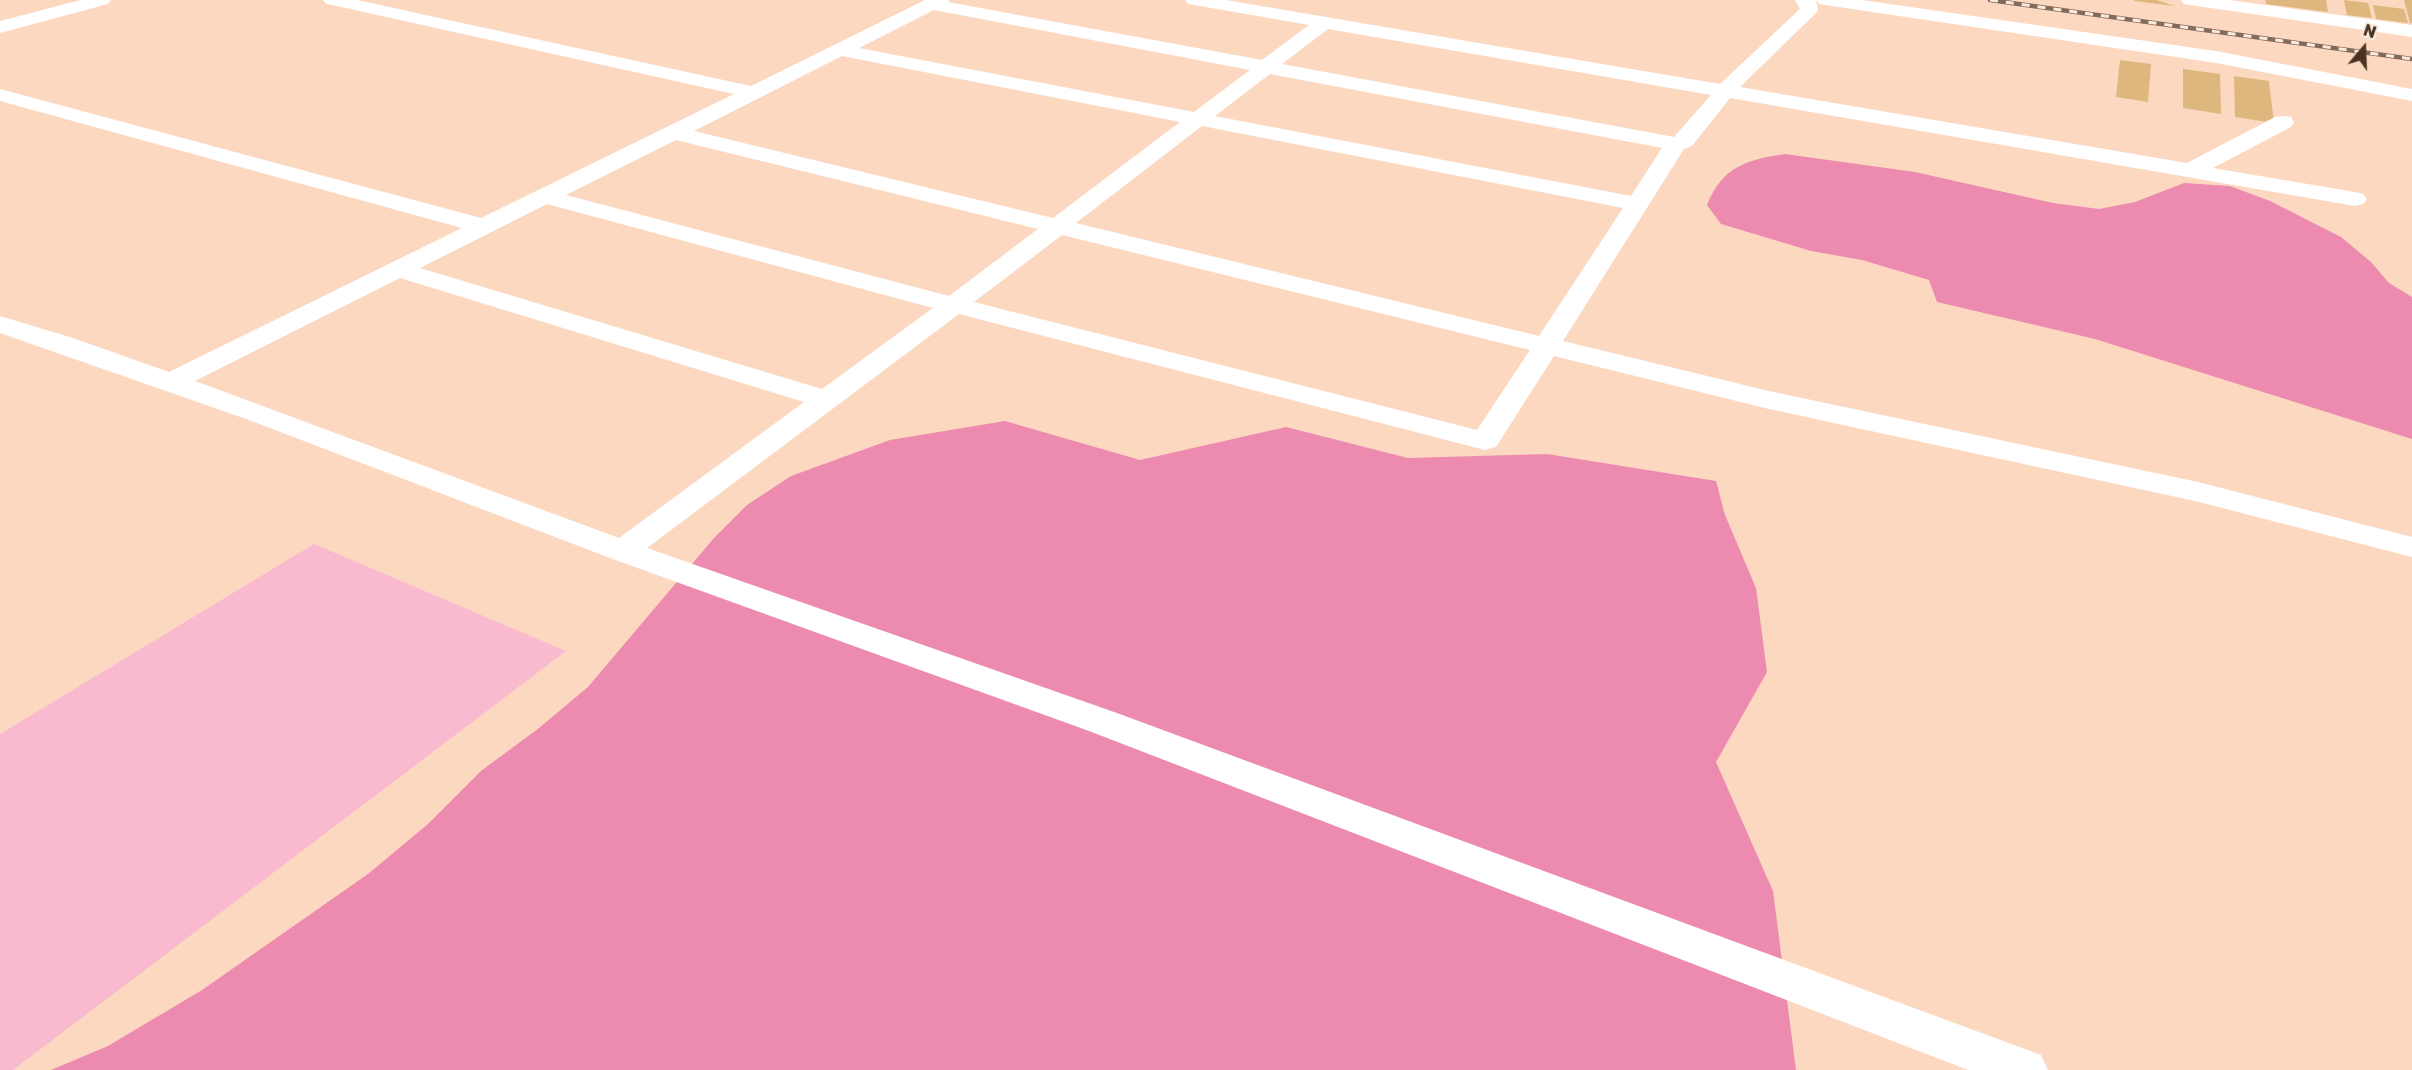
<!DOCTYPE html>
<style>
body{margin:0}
#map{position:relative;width:2412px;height:1070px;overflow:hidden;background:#fcd8c0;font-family:"Golos Text",sans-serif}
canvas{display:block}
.north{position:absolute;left:2334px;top:18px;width:60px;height:60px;-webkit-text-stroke:4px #f7ebe3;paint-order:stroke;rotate:19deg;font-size:16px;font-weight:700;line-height:24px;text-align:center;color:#4b3323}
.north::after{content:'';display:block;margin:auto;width:21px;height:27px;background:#4b3323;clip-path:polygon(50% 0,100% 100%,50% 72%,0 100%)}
</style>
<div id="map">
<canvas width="2412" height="1070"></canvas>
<div class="north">N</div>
</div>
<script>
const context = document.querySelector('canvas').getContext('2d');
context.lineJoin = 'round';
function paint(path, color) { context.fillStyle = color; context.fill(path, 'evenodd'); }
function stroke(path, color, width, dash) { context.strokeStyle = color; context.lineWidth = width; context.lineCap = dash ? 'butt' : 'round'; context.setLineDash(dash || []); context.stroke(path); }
paint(new Path2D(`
 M 314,544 L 566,651 L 13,1070 L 0,1070 L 0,734 Z`), '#f9bad0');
paint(new Path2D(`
 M 1785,154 L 1915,172 L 2053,203 L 2099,209 L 2135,202 L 2184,183 L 2230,186 L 2270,201 L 2341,237 L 2371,262 L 2389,283 L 2412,297 L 2412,439 L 2095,339 L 1937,302 L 1929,280 L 1862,260 L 1811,251 L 1721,224 L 1707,205 C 1723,166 1746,160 1785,154 Z
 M 1005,421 L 1140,460 L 1286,427 L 1408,458 L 1547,454 L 1716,481 L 1725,515 L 1756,588 L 1767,672 L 1716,762 L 1773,891 L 1796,1070 L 51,1070 L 108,1046 L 202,990 L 368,874 L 428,824 L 481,771 L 539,728 L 588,687 L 714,538 L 747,505 L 791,476 L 890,440 Z`), '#ec8baf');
paint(new Path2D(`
 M 2134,0 L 2157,0 L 2175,6 L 2134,1 Z
 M 2265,0 L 2326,0 L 2328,12 L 2266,4 Z
 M 2344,0 L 2368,3 L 2372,18 L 2347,15 Z
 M 2404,0 L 2412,0 L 2412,23 L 2410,23 Z
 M 2373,5 L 2404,9 L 2408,23 L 2376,19 Z
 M 2120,60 L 2151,64 L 2148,102 L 2116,97 Z
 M 2183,69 L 2220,74 L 2221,114 L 2183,108 Z
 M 2234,76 L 2269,81 L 2274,123 L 2235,117 Z`), '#deb77e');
paint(new Path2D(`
 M 81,0 L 111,0 L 108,4 L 0,33 L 0,21 Z
 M 323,0 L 357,0 L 751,86 L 925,0 L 949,0 L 948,2 L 1262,60 L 1309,25 L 1194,5 L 1188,4 L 1185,0 L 1226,0 L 1720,84 L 1800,9 L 1795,0 L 1816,0 L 1818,10 L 1815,14 L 1740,87 L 2187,163 L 2275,117 L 2283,116 L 2291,117 L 2294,122 L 2291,127 L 2213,168 L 2355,192 L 2363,194 L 2367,199 L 2363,204 L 2355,206 L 1730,98 L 1692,146 L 1684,149 L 1563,341 L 1769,391 L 2198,482 L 2412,537 L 2412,557 L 2195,501 L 1769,409 L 1554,356 L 1496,447 L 1485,450 L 959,314 L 647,548 L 1117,713 L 2041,1055 L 2048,1070 L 1968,1070 L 1089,731 L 610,558 L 249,420 L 0,333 L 0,316 L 73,338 L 169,372 L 462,228 L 0,101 L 0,89 L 481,218 L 734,94 L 332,5 L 326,4 ZM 934,10 L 1250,70 L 1194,112 L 859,48 ZM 1328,29 L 1711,95 L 1674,137 L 1282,64 ZM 842,56 L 1180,122 L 1053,218 L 694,131 ZM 1270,74 L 1662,148 L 1631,196 L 1215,116 ZM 1202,126 L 1623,208 L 1539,336 L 1076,223 ZM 676,140 L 1038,229 L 949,296 L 566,195 ZM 547,204 L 933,308 L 822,389 L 420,268 ZM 1062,235 L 1530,350 L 1477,430 L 974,302 ZM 400,278 L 804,402 L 619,538 L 195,381 Z
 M 1816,0 L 1862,0 L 2216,51 L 2412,89 L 2412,101 L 2216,63 L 1825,5 L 1819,4 Z`), '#fff');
paint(new Path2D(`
 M 2181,0 L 2229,0 L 2412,25 L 2412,37 L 2190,5 L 2184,4 Z`), '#fff');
const rail = new Path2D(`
 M 1990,0 L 2412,59`);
stroke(rail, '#866a58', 4.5);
stroke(rail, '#f7ebe3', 3, [8]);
</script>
